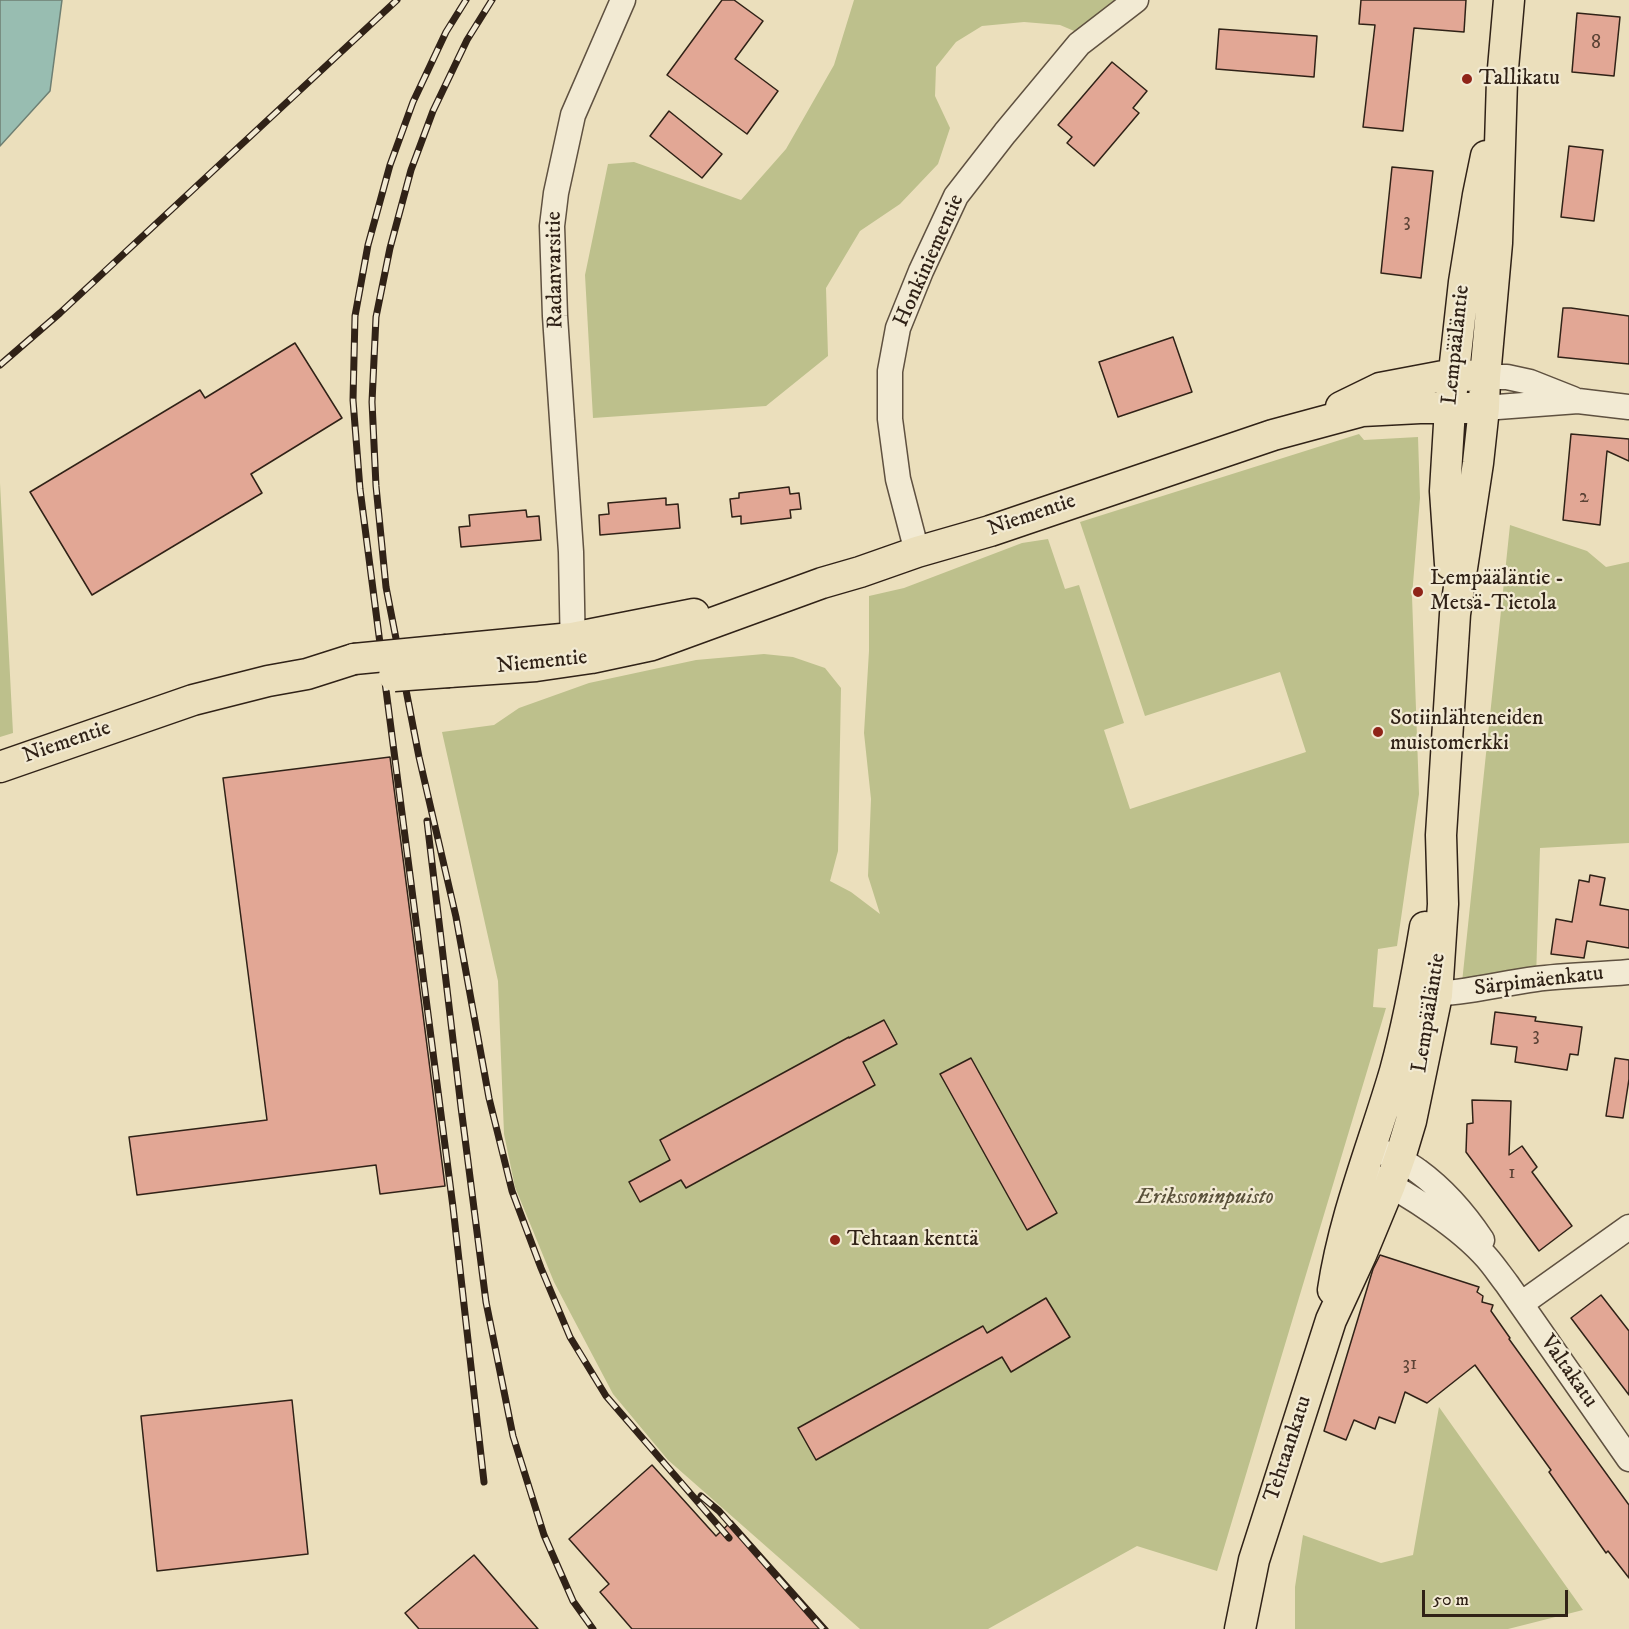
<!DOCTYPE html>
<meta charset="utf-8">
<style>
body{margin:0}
#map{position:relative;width:1629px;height:1629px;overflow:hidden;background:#ebdfbc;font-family:"IM FELL DW Pica",serif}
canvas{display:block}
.scale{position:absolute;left:1422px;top:1590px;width:146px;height:27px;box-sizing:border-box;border:3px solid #302217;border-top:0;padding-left:8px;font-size:18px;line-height:21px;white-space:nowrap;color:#302217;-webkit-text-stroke:4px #f2ead3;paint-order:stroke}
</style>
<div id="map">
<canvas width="1629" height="1629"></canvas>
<div class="scale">50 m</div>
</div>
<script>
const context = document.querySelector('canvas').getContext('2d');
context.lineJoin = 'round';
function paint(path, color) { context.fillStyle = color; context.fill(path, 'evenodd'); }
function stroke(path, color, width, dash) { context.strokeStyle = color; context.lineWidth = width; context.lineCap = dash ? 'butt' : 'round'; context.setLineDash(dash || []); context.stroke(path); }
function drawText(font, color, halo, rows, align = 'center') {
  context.font = font + ' "IM FELL DW Pica",serif'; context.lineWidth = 4.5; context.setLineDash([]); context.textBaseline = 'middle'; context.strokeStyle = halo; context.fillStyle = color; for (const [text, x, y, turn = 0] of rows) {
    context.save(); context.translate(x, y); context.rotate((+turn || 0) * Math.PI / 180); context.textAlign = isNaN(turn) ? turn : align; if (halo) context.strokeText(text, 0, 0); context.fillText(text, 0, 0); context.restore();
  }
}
paint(new Path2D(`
 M 854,0 L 1122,0 L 1086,36 L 1060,25 L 1024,22 L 982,26 L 956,42 L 936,67 L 935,96 L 950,128 L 938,164 L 900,204 L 860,231 L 826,288 L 828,356 L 766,406 L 593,418 L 585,275 L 608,164 L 634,162 L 741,200 L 786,149 L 834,65 Z
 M 1359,434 L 1364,440 L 1418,437 L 1420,498 L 1412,596 L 1419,794 L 1397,946 L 1378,949 L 1373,1007 L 1386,1008 L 1217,1571 L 1137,1546 L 988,1629 L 860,1629 L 668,1460 L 613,1394 L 554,1282 L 515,1187 L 504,1134 L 498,981 L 442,732 L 494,725 L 519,708 L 589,683 L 696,660 L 764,654 L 793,657 L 825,668 L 841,688 L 838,851 L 830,881 L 851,892 L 880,914 L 868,876 L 871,799 L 864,733 L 869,651 L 869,596 L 904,588 L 1022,543 L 1048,539 L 1065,589 L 1079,585 L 1124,723 L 1104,730 L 1130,809 L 1306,752 L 1280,672 L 1145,716 L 1080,522 Z
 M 0,483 L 13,733 L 0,737 Z
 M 1510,525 L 1587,551 L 1606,567 L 1629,562 L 1629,843 L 1540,848 L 1536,979 L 1461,992 Z
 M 1439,1407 L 1583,1610 L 1508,1629 L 1295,1629 L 1295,1587 L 1303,1535 L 1381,1563 L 1413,1555 Z`), '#bdc08c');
const water = new Path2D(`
 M 0,0 L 62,0 L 50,91 L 0,146 Z`);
paint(water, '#98bdb1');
stroke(water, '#6e7f73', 1.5);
const building = new Path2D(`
 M 722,0 L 734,0 L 763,21 L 735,59 L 778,91 L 747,134 L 667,75 Z
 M 1361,0 L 1466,0 L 1464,32 L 1414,28 L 1403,131 L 1363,127 L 1375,25 L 1359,24 Z
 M 1577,13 L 1620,17 L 1614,76 L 1572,72 Z
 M 1219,29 L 1317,36 L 1314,77 L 1216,69 Z
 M 1112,62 L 1147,91 L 1133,108 L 1139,113 L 1094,166 L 1067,143 L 1072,137 L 1058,125 Z
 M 669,111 L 722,154 L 702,178 L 650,136 Z
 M 1569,146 L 1603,150 L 1594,221 L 1561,217 Z
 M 1392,167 L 1433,171 L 1421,278 L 1381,273 Z
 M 1563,308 L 1571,308 L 1629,316 L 1629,364 L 1558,357 Z
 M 1173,337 L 1192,392 L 1118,417 L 1099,362 Z
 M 295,343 L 342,418 L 251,474 L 262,493 L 92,595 L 30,492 L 200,390 L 205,398 Z
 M 1571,434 L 1629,439 L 1629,461 L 1607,451 L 1600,525 L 1563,520 Z
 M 789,487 L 790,494 L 799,493 L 801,509 L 790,510 L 791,518 L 741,524 L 741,516 L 732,517 L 730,499 L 739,498 L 739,493 Z
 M 666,498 L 666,505 L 678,504 L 680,528 L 600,535 L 599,515 L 609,514 L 608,503 Z
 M 526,510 L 527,517 L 539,516 L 541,540 L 461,547 L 459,527 L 470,526 L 469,515 Z
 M 390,757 L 445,1186 L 380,1194 L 376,1165 L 137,1195 L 129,1137 L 267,1120 L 223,778 Z
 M 1590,875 L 1605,878 L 1600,905 L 1629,910 L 1629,948 L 1587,941 L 1584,958 L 1551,954 L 1556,919 L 1572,922 L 1579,880 L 1589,882 Z
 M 1495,1012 L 1536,1017 L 1535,1021 L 1582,1027 L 1578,1055 L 1570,1054 L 1567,1070 L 1515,1062 L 1517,1047 L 1491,1044 Z
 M 884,1020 L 897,1044 L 863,1062 L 875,1085 L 686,1188 L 681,1180 L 640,1202 L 629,1182 L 670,1160 L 660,1140 L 849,1037 L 849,1038 Z
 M 971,1058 L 1057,1213 L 1027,1230 L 940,1074 Z
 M 1615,1058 L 1629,1060 L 1629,1079 L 1623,1118 L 1606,1116 Z
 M 1472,1100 L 1511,1101 L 1509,1155 L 1522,1146 L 1537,1167 L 1532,1172 L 1572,1226 L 1539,1251 L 1466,1152 L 1467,1124 L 1473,1123 Z
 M 1380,1255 L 1479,1287 L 1477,1292 L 1483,1296 L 1482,1302 L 1493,1305 L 1491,1311 L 1510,1338 L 1509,1339 L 1629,1505 L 1629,1578 L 1608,1551 L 1606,1553 L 1549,1472 L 1551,1470 L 1475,1365 L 1427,1403 L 1405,1392 L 1395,1423 L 1379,1417 L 1375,1429 L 1354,1420 L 1346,1440 L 1324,1431 L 1373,1269 Z
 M 1601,1295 L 1629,1331 L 1629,1395 L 1571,1318 Z
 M 1046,1298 L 1070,1337 L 1011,1372 L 1002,1357 L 816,1460 L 798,1428 L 983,1326 L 987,1333 Z
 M 292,1400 L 308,1554 L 157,1571 L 141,1416 Z
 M 652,1465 L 716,1536 L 732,1521 L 828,1629 L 632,1629 L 600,1592 L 609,1584 L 569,1539 Z
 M 474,1555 L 538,1629 L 419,1629 L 405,1613 Z`);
paint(building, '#e2a795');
stroke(building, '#302217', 1.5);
const minor = new Path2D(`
 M 1485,377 L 1507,377 L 1530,382 L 1573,399
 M 1484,408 L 1578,401 L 1629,407
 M 917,552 L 898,479 L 890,419 L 890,371 L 898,328 L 921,271 L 956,196 L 1005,133 L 1079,44 L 1136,0
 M 573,655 L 571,552 L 555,316 L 552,226 L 556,193 L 573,115 L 623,0
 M 1420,994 C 1459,995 1497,984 1536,979 C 1566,975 1598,975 1629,972
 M 1371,1147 C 1387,1154 1404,1160 1418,1171 C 1444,1190 1464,1213 1482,1240
 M 1374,1177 C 1409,1194 1461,1228 1487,1258 C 1494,1266 1500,1275 1507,1284 L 1629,1459
 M 1521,1304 L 1629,1227`);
const major = new Path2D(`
 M 1341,407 L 1380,388 L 1454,374 L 1473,376
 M 1450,564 L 1445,491 L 1450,408 L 1464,282 L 1478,195 L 1486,156
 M 447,650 L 572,638 L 694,614
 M 449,672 L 536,666 L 591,658 L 652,645 L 822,583 L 860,572 L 917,552 L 990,531 L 1273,435 L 1362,411 L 1420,408 L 1484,408
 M 0,767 L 193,700 L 268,681 L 307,674 L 354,659
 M 1333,1290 C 1344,1215 1374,1143 1395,1071 C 1408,1024 1417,975 1425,927
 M 1240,1629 L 1254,1560 L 1331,1320 L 1361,1255 L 1390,1185 L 1402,1151 L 1411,1121 L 1437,995 L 1443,904 L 1441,835 L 1455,614 L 1478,463 L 1484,408 L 1485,377 L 1497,243 L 1502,80 L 1509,0`);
stroke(minor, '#5f5140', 27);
stroke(major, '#302217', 33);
stroke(minor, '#f2ead3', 24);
stroke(major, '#ebdfbc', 30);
const rail = new Path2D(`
 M 466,0 L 446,32 L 413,102 L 390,165 L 368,245 L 355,316 L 353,400 L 360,489 L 453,1207 L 484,1482
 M 492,0 L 467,40 L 433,111 L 411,170 L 390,248 L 376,317 L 372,402 L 376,486 L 386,587 L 419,757 L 456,917 L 489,1098 L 512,1191 L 541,1268 L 570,1337 L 606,1396 L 729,1538
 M 0,365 L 60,313 L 397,0
 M 427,821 L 461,1107 L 486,1302 L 513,1436 L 544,1535 L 573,1601 L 593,1629
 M 701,1496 L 719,1511 L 823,1629`);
stroke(rail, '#302217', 7);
stroke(rail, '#f2ead3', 4.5, [14]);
const majorBridge = new Path2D(`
 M 354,659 L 447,650
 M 394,676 L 449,672`);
stroke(majorBridge, '#302217', 33, []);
stroke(majorBridge, '#ebdfbc', 30);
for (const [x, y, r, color] of [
 [1467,79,6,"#8f2418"],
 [1418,592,6,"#8f2418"],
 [1378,732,6,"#8f2418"],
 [835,1240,6,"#8f2418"]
]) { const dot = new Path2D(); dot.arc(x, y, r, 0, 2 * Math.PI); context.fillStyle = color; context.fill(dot); stroke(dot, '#f2ead3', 2); }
drawText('20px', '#5c4336', null, [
 ["8",1596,44],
 ["3",1407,222],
 ["2",1584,498],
 ["3",1536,1036],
 ["1",1512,1174],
 ["31",1410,1365]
]);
drawText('22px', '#302217', '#f2ead3', [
 ["Tallikatu",1479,79],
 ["Lempääläntie -",1430,579],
 ["Metsä-Tietola",1430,604],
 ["Sotiinlähteneiden",1390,719],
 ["muistomerkki",1390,744],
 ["Tehtaan kenttä",847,1240]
], 'left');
drawText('22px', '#302217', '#f2ead3', [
 ["Honkiniementie",930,261,-66],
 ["Radanvarsitie",556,270,-91],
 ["Lempääläntie",1457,345,-84],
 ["Niementie",1032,516,-19],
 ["Niementie",542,663,-6],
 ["Niementie",67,743,-19],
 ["Särpimäenkatu",1539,982,-7],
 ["Lempääläntie",1430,1013,-81],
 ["Valtakatu",1568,1372,55],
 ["Tehtaankatu",1289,1449,-72]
]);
drawText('italic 22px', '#5a513a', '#f2ead3', [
 ["Erikssoninpuisto",1205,1198]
]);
</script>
